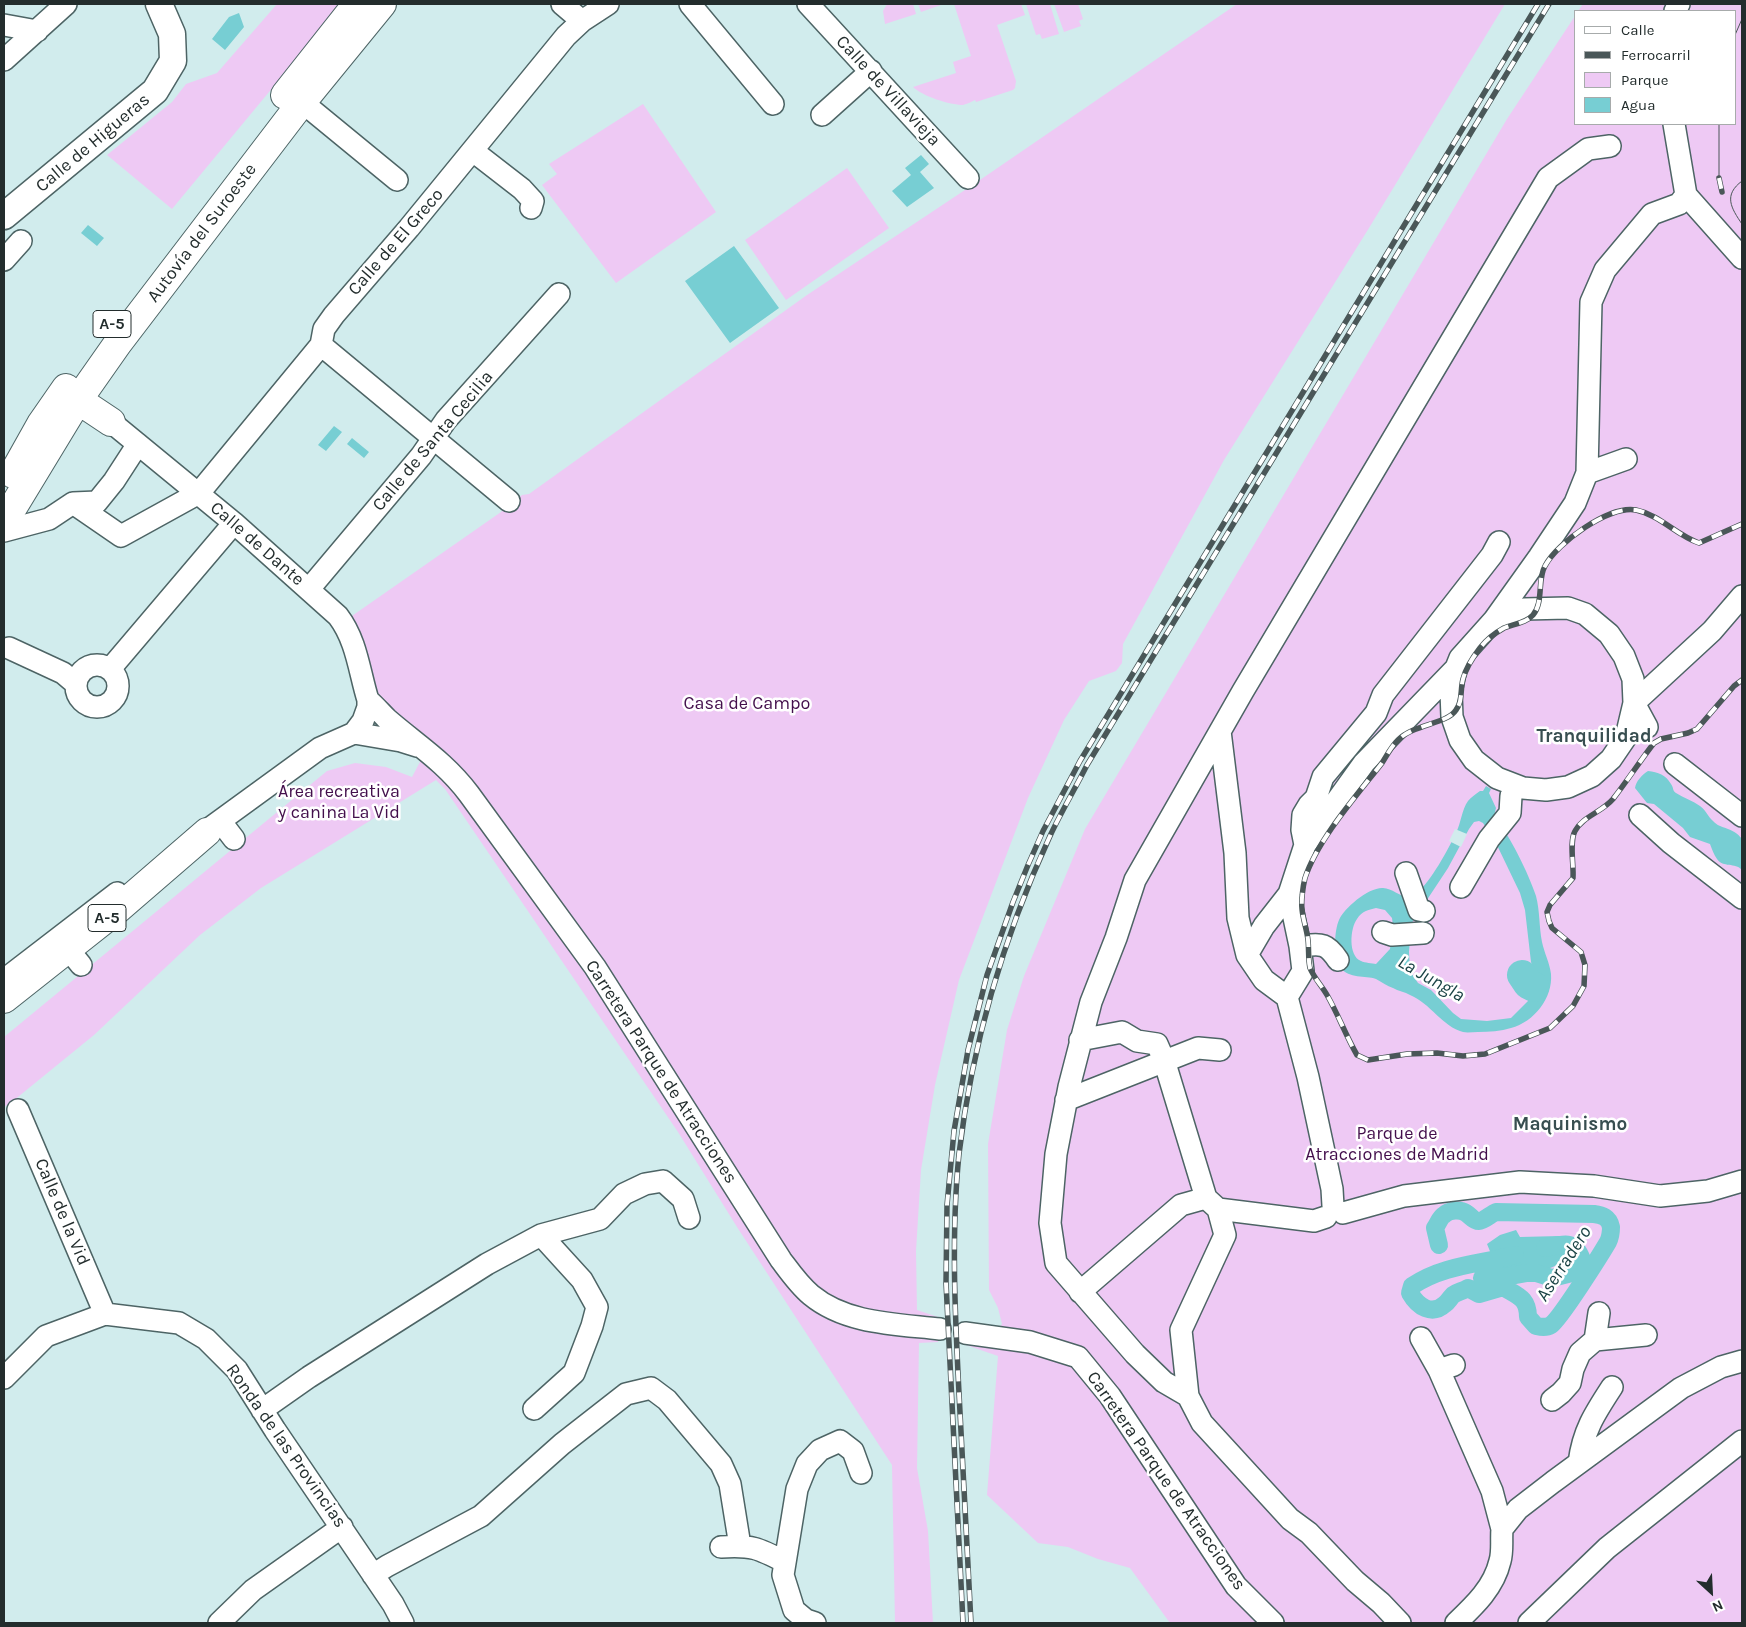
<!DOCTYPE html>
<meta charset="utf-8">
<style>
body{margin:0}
#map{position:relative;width:1746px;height:1627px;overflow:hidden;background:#d1eced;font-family:Karla,sans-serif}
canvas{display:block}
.frame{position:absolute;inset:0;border:5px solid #232d2d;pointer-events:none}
.legend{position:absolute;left:1574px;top:10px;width:162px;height:115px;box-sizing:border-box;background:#fff;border:1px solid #a7abab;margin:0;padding:6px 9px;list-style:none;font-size:15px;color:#232d2d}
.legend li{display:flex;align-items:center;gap:10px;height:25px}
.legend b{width:25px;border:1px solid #a7abab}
.north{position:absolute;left:1686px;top:1567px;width:50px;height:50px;-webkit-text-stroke:4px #fff;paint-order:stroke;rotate:155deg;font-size:14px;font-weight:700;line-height:20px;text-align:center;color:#232d2d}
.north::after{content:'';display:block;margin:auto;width:18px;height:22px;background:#232d2d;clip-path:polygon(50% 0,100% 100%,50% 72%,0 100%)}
</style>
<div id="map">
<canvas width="1746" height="1627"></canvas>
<div class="frame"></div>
<ul class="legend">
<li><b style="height:6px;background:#fff"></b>Calle</li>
<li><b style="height:6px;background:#4a5758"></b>Ferrocarril</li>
<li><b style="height:14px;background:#eec9f4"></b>Parque</li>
<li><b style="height:14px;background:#77ced3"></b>Agua</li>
</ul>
<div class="north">N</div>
</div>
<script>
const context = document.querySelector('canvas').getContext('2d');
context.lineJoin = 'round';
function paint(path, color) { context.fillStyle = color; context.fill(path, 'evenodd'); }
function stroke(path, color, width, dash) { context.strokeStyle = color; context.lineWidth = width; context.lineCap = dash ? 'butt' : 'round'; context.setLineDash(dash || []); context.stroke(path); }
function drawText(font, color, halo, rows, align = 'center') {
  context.font = font + ' Karla,sans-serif'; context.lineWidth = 5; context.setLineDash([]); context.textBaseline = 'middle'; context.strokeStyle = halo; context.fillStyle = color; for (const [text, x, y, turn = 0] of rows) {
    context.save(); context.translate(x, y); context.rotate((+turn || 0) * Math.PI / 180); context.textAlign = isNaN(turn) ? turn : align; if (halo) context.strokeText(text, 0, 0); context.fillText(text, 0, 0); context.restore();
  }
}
paint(new Path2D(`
 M 277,4 L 342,4 L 172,209 L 107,155 L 172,102 L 186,84 L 217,73 Z
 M 887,4 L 913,4 L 916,14 L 885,24 L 883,11 Z
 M 918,4 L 940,4 L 941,5 L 921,12 Z
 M 954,4 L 1021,4 L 1025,15 L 997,25 L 1016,81 L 1015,88 L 1013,90 L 976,102 L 975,100 C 971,102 967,104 963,105 C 950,105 922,96 913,87 L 956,73 L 953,62 L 971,56 Z
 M 1026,4 L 1050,4 L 1059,34 L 1042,39 L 1040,34 L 1036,35 Z
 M 1054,4 L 1078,4 L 1083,19 L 1079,21 L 1081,26 L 1064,32 Z
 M 1237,4 L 1505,4 L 1369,228 L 1224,460 L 1123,644 L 1122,663 L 1116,671 L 1089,681 L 1064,720 L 1028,798 L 959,980 L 935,1085 L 921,1170 L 916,1251 L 917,1310 L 941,1318 L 938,1342 L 919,1343 L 917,1468 L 928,1531 L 933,1623 L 895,1623 L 892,1465 L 737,1227 L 678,1132 L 445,789 L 436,780 L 261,888 L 200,935 L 94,1035 L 13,1101 L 4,1107 L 4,1037 L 327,771 L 355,763 L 386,767 L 412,777 L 430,743 L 381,707 L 349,618 L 501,512 L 522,495 L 529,494 L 807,295 L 977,182 Z
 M 1583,4 L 1742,4 L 1742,1623 L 1170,1623 L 1130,1568 L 1098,1559 L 1068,1547 L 1038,1543 L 987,1495 L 998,1356 L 963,1344 L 966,1325 L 1000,1327 L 1002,1324 L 998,1308 L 989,1290 L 988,1144 L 1007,1030 L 1024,976 L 1085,829 L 1507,119 L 1575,16 L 1575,124 L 1735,124 L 1735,11 L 1578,11 Z
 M 643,104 L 716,212 L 616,283 L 542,185 L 557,174 L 549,164 Z
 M 847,168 L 889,228 L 786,300 L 745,240 Z`), '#eec9f4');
paint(new Path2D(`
 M 239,13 L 244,27 L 225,50 L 212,39 L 229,17 Z
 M 921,155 L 929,164 L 920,172 L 934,188 L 907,207 L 892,191 L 911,175 L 905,168 Z
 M 88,225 L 104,238 L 97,246 L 81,233 Z
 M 734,246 L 779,308 L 730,343 L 685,281 Z
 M 334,426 L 342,432 L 326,451 L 318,445 Z
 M 352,438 L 369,452 L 364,458 L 347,444 Z
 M 1648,771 C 1658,772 1666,775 1671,784 C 1674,788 1672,790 1676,793 C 1684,798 1693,801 1700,806 C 1706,810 1708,817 1713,821 C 1721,830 1732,826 1742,839 L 1742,870 C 1735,862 1723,868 1717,859 C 1714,855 1712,849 1710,844 L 1690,837 L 1683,828 L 1654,804 L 1647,803 L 1635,788 C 1636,781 1642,775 1648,771 Z
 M 1486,786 L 1491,789 L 1489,793 L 1496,808 L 1494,816 C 1510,836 1528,872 1536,896 C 1540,911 1539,927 1542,942 C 1544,952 1550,964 1551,974 C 1553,998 1534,1022 1511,1028 C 1501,1031 1489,1032 1478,1032 C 1473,1032 1467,1033 1463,1032 C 1443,1027 1430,1003 1410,995 C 1405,992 1398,991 1393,988 C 1387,986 1382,982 1376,979 C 1365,975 1349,979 1341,968 C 1333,958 1334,931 1339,920 C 1344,908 1369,887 1383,888 C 1395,888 1405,904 1417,893 C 1431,881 1448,850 1456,833 C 1461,823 1462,809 1468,801 C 1471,797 1476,794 1480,791 L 1483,791 ZM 1479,821 L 1483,823 L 1495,841 L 1520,893 L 1525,910 L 1531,962 L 1535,975 L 1535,983 L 1528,1001 L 1511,1018 L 1487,1021 L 1461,1019 L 1453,1013 L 1431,990 L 1418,983 L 1410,971 L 1409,952 L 1411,924 L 1448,868 L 1469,829 L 1474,822 ZM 1376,908 L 1385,910 L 1392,918 L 1393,926 L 1390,949 L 1376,964 C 1372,963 1365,963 1361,961 C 1348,956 1350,928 1357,919 C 1362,911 1368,910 1376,908 Z
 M 1516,1230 L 1520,1237 L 1560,1236 L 1568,1239 C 1567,1250 1563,1265 1550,1268 C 1543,1270 1533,1266 1526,1267 C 1516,1268 1508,1272 1498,1271 L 1487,1244 L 1500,1235 Z`), '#77ced3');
paint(new Path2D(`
 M 1455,829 L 1467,834 L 1461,847 L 1449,841 Z`), '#d1eced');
stroke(new Path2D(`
 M 1439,1245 L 1435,1228 C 1438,1224 1440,1217 1444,1215 C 1449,1210 1460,1209 1466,1213 C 1471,1216 1473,1221 1479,1221 C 1484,1221 1491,1214 1496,1212 L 1594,1214 C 1602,1215 1609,1217 1611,1227 C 1611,1231 1610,1238 1608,1242 C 1601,1254 1560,1319 1551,1325 C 1546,1328 1541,1327 1536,1326 L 1528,1317 C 1528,1298 1518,1296 1503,1287 L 1479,1294 L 1468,1288 C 1463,1291 1457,1292 1453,1295 C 1450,1298 1448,1302 1445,1304 C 1432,1316 1418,1307 1410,1293 L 1412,1286 C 1443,1265 1480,1264 1515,1255
 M 1482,1278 L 1493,1274 L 1505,1277 L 1527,1273 L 1536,1273 L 1552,1278 L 1568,1274 L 1578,1268 L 1582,1260 C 1575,1239 1563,1244 1545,1248`), '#77ced3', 18);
stroke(new Path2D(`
 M 1522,975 L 1528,984 L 1534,987`), '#77ced3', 30);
const minor = new Path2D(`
 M 562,4 L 582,21
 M 690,4 L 773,104
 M 808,4 L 968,178
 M 1675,11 L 1679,4
 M 4,25 L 37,31
 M 4,60 L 66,4
 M 302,102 L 397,180
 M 822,115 L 871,71
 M 1674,124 L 1686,195
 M 473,151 L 522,189 L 533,201 L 531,208
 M 1686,195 L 1742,258
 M 4,260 L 21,241
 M 321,345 L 509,501
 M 111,422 L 234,523 L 338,616 C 357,641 359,671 368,700 L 368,707 L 363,721 L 354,733 L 320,748 L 195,839
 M 1587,473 L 1626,459
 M 73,503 L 121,536 L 199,493 L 321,345 L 324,329 L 334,315 L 409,228 L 566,36 L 582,21 L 608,4
 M 4,531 L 49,519 L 73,503 L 97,502 L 114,481 L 138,444
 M 309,589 L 421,456 L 446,420 L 559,294
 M 1494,620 L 1524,609 L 1568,608 L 1585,614 L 1609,634 L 1624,656 L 1633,679 L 1634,703 L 1626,737 L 1611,759 L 1592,776 L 1568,787 L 1546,790 L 1523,788 L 1497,778 L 1474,760 L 1460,740 L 1452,717 L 1451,692 L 1456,668 L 1460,658 L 1494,620 L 1539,557 L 1575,503 L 1587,473 L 1591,302 L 1605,270 L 1652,214 L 1679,204 L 1686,195
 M 9,648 L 63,673 L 76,684
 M76 686a21 21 0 1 1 42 0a21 21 0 1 1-42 0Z
 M 110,669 L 234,523
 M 368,700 C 375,706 381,713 387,719 C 417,745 445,762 469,794 L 595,967 L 781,1260 C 790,1272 799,1285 811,1295 C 846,1324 896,1324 940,1329
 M 1647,727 L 1634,703 L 1712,631 L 1742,596
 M 1220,731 L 1235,853 L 1238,918 L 1247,955 L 1264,980 L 1287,997
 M 354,733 L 401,741 L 417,746
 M 1675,764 L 1742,816
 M 1640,815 L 1671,843 L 1742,898
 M 221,822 L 234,839
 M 1305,845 L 1302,830 L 1303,815 L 1309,805 L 1316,798 L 1323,777 L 1376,713 L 1383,695 L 1492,555 L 1499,542
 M 1406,873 L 1419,910 L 1424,911
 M 1461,887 L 1489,839 L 1510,813 L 1511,796
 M 1383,932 L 1392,935 L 1423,933
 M 1300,946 C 1321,944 1326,942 1338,960
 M 68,949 L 81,965
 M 1247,955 L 1264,926 L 1289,894
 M 4,980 L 117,893
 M 1080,1040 L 1122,1032 L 1137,1041 L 1157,1044 L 1164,1060 L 1206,1198 L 1218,1209 L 1225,1235 L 1181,1330 L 1188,1396
 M 1066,1100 L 1198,1048 L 1220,1050
 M 18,1110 L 105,1314
 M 1333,1206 L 1332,1189 L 1308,1077 L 1287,997 L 1303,971 L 1300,946 L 1289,894 L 1305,845 L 1364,763 L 1456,668
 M 1218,1209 L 1314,1221 L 1326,1217
 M 1343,1213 L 1404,1196 L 1520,1182 L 1594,1186 L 1660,1196 L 1708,1191 L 1742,1181
 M 1080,1292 L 1181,1205 L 1206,1198
 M 965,1333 L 1030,1342 L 1078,1357 L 1110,1396 L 1236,1586 L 1273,1623
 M 1421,1338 L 1439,1370 L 1454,1365
 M 1595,1340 L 1646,1335
 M 1439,1370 L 1492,1491 L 1502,1529 L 1518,1509 L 1553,1482 L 1681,1388 L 1721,1367 L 1742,1361
 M 4,1378 L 46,1336 L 105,1314 L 179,1323 L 206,1339 L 237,1370 L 275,1430 L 393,1604 L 403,1623
 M 1552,1400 L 1561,1393 L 1570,1383 L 1573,1369 L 1580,1353 L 1595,1340 L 1599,1313
 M 534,1409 L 574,1373 L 592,1326 L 597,1307 L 582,1280 L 541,1235
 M 262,1410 L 309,1377 L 487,1264 L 541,1235 L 600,1219 L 624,1194 L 645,1184 L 663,1181 L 683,1199 L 689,1218
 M 1579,1463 C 1583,1431 1595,1413 1612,1387
 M 721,1547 C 752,1545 758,1548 785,1562
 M 373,1575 L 387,1566 L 481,1516 L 562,1444 L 626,1394 L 651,1388 L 667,1400 L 721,1464 L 730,1484 L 740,1546
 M 219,1623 L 253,1590 L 342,1527
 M 815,1623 L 806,1620 L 794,1610 L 783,1575 L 797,1489 L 807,1464 L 820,1450 L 840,1441 L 853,1451 L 861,1473
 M 1400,1623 L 1381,1603 L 1355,1581 L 1309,1533 L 1290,1519 L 1202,1423 L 1188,1396 L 1164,1382 L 1135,1354 L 1056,1263 L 1050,1223 L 1056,1154 L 1069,1087 L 1091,1002 L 1116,938 L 1135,880 L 1243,691 L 1548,178 L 1588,149 L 1610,146
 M 1456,1623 C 1475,1605 1494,1587 1500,1561 C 1503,1551 1501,1539 1502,1529
 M 1529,1623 L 1607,1548 L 1742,1441`);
const major = new Path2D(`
 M 4,216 L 155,91 L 173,61 L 172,34 L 159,4`);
const highway = new Path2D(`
 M 285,95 L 357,4
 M 78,400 L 111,422
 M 13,474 L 41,424 L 66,388
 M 4,522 L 78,400 L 118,343 L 302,102 L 382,4
 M 4,999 L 119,908 L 207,832`);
stroke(minor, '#4d6465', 24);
stroke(major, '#4d6465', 29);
stroke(highway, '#4d6465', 30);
stroke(minor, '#fff', 21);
stroke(major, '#fff', 26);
stroke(highway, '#fff', 28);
stroke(new Path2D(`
 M 1735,35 L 1742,19
 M 1719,124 L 1719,178
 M 1742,181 C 1723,195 1731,208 1742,224`), '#4a5758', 1);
const rail = new Path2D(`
 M 1719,178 L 1722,192
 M 1742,524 L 1699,543 C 1676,535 1660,515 1636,510 C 1609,505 1557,543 1545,566 C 1537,580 1544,602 1533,615 C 1526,623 1514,624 1504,628 C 1495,633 1486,640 1480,648 C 1473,657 1466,668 1463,679 C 1460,690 1463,701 1456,710 C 1447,724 1414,724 1398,740 C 1391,747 1387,755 1382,763 C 1357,795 1318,839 1305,878 C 1303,886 1301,901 1302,909 C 1303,920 1307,930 1308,940 C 1309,949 1308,960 1310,968 C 1314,978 1322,986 1327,995 C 1338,1014 1346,1036 1357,1055 L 1368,1060 L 1407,1054 L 1437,1053 L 1463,1056 L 1485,1054 L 1550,1028 L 1573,1006 L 1584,986 L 1585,965 L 1581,952 L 1552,928 L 1549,921 L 1547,912 L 1550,905 L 1573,878 C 1574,865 1569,842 1575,831 C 1582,817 1602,812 1613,799 C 1627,781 1640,761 1654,743 L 1661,739 L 1688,733 L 1697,729 L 1734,686 L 1742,680
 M 963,1623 L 946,1283 L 947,1205 L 954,1131 L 968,1050 L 987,975 L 1013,902 L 1028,865 L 1043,831 L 1080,761 L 1538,4
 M 971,1623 C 967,1547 963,1470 959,1393 C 955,1314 951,1234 959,1154 C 972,1044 1004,936 1050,836 C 1061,812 1075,789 1087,765 L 1549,4`);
stroke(rail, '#4a5758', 5.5);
stroke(rail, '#fff', 4, [11]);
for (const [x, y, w] of [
 [112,324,38],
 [107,918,38]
]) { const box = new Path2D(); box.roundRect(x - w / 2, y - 13.5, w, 27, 4); context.fillStyle = '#fff'; context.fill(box); stroke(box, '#232d2d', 1); }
drawText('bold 16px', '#232d2d', null, [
 ["A-5",112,324],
 ["A-5",107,918]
]);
drawText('18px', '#232d2d', '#fff', [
 ["Calle de Villavieja",888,91,47],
 ["Calle de Higueras",93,143,-40],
 ["Autovía del Suroeste",202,233,-53],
 ["Calle de El Greco",396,242,-49],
 ["Calle de Santa Cecilia",433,441,-50],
 ["Calle de Dante",257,544,41],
 ["Carretera Parque de Atracciones",661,1072,57],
 ["Calle de la Vid",62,1212,67],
 ["Ronda de las Provincias",286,1446,55],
 ["Carretera Parque de Atracciones",1166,1481,55]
]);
drawText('18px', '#430f4c', '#fff', [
 ["Casa de Campo",747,704],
 ["Área recreativa",339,792],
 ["y canina La Vid",339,813],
 ["Parque de",1397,1134],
 ["Atracciones de Madrid",1397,1155]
]);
drawText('bold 19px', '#384e50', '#fff', [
 ["Tranquilidad",1594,737],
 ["Maquinismo",1570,1125]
]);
drawText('italic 19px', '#1a4345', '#fff', [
 ["La Jungla",1431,979,30],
 ["Aserradero",1564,1264,-57]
]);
</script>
